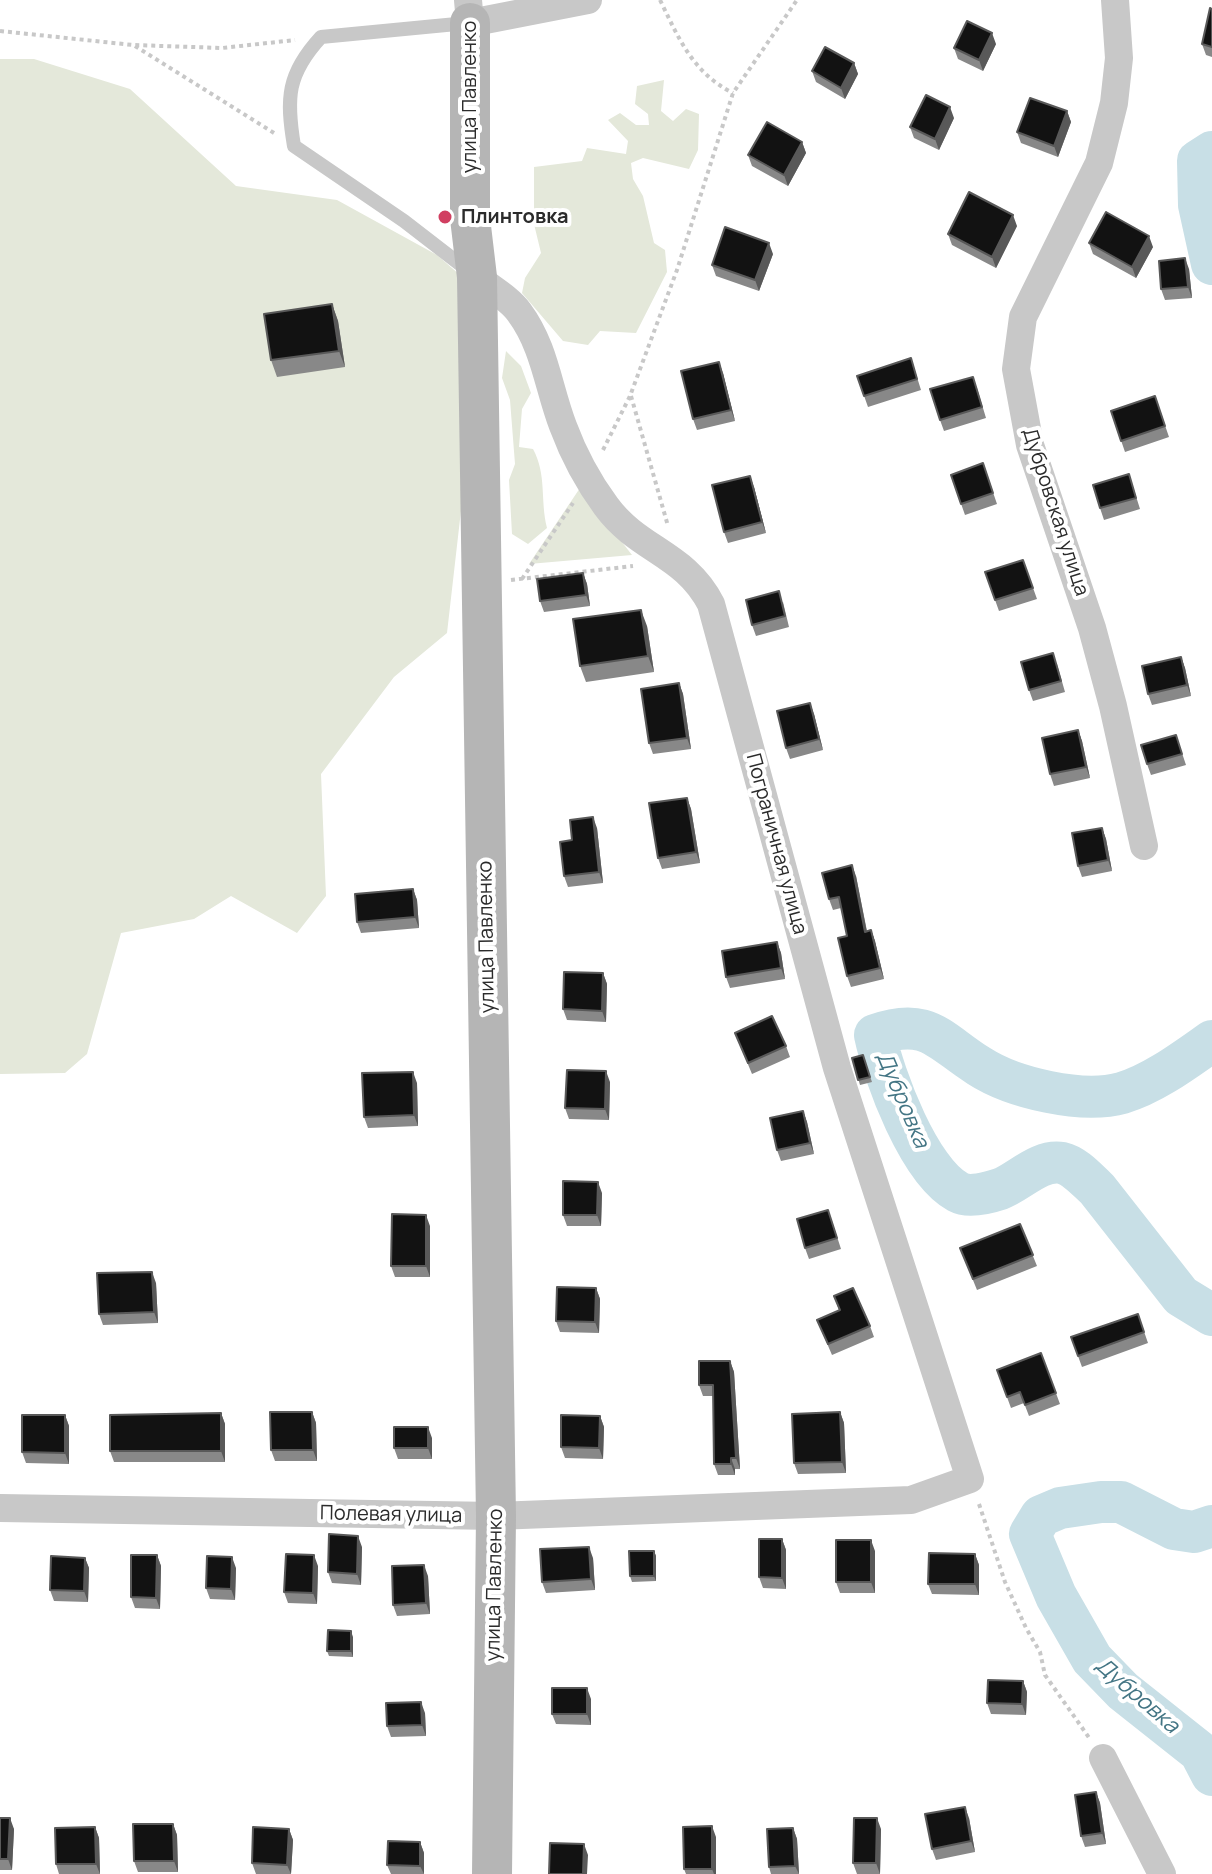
<!DOCTYPE html>
<meta charset="utf-8">
<style>
body{margin:0}
canvas{display:block;background:#fff}
</style>
<canvas width="1212" height="1874"></canvas>
<script>
const context = document.querySelector('canvas').getContext('2d');
context.lineJoin = 'round';
function paint(path, color) { context.fillStyle = color; context.fill(path, 'evenodd'); }
function stroke(path, color, width, dash) { context.strokeStyle = color; context.lineWidth = width; context.lineCap = dash ? 'butt' : 'round'; context.setLineDash(dash || []); context.stroke(path); }
function drawText(font, color, halo, rows, align = 'center') {
  context.font = font + ' Manrope,sans-serif'; context.lineWidth = 8; context.setLineDash([]); context.textBaseline = 'middle'; context.strokeStyle = halo; context.fillStyle = color; for (const [text, x, y, turn = 0] of rows) {
    context.save(); context.translate(x, y); context.rotate((+turn || 0) * Math.PI / 180); context.textAlign = isNaN(turn) ? turn : align; if (halo) context.strokeText(text, 0, 0); context.fillText(text, 0, 0); context.restore();
  }
}
paint(new Path2D(`
 M 0,59 L 34,59 L 130,89 L 236,186 L 337,200 L 437,255 L 468,282 L 463,493 L 447,633 L 394,677 L 321,774 L 326,896 L 297,933 L 231,896 L 194,919 L 121,933 L 87,1054 L 65,1073 L 0,1074 Z
 M 664,80 L 661,111 L 673,121 L 686,109 L 699,114 L 698,150 L 689,169 L 643,158 L 631,163 L 633,179 L 643,196 L 654,243 L 665,250 L 667,272 L 636,333 L 600,331 L 588,345 L 563,341 L 522,293 L 525,278 L 541,253 L 534,224 L 534,167 L 582,161 L 587,148 L 626,154 L 628,141 L 608,120 L 620,113 L 636,125 L 649,125 L 648,114 L 635,104 L 637,86 Z
 M 506,351 L 521,366 L 531,393 L 522,409 L 519,447 L 533,449 C 547,475 540,499 547,528 L 528,544 L 512,534 L 509,480 L 515,464 L 510,400 L 502,378 Z
 M 580,488 L 632,555 L 529,564 Z`), '#e4e8da');
stroke(new Path2D(`
 M 1212,152 L 1198,161 L 1199,205 L 1212,264
 M 1212,1041 C 1185,1060 1153,1084 1122,1093 C 1082,1104 1013,1088 979,1066 C 939,1041 928,1016 875,1035 C 884,1077 919,1171 958,1192 C 969,1198 988,1193 1000,1189 C 1019,1182 1039,1159 1062,1163 C 1075,1166 1087,1180 1097,1189 L 1181,1296 L 1212,1315
 M 1212,1526 L 1194,1532 L 1174,1529 L 1121,1502 L 1101,1502 L 1060,1508 L 1041,1516 L 1030,1534 L 1056,1596 L 1092,1659 L 1123,1691 L 1200,1752 L 1212,1775`), '#c8dfe6', 42);
stroke(new Path2D(`
 M 660,0 C 679,39 693,73 733,93
 M 0,31 L 133,45 L 222,48 L 295,40
 M 135,46 L 274,133
 M 631,396 L 668,526
 M 603,450 L 630,396 L 677,270 L 733,93 L 797,0
 M 522,579 L 573,503
 M 511,580 L 633,566
 M 979,1504 L 1005,1582 L 1026,1628 L 1040,1652 L 1045,1675 L 1090,1739`), '#c8c8c8', 4, [4, 4]);
stroke(new Path2D(`
 M 467,23 L 321,37 C 287,74 286,98 294,146 L 404,221 L 470,272`), '#c8c8c8', 14);
stroke(new Path2D(`
 M 468,0 L 470,23 L 588,0
 M 1115,0 L 1119,58 L 1114,103 L 1099,163 L 1023,317 L 1016,369 L 1030,445 L 1092,628 L 1113,706 L 1144,846
 M 0,1508 L 496,1516 L 911,1500 L 970,1479 L 837,1068 L 711,604 C 685,553 639,551 606,506 C 589,483 573,453 563,426 C 548,387 545,347 519,312 C 509,298 490,288 477,277
 M 1103,1758 L 1162,1874`), '#c8c8c8', 28);
stroke(new Path2D(`
 M 470,23 L 470,218 L 477,277 L 496,1516 L 492,1874`), '#b5b5b5', 40);
paint(new Path2D(`
 M 1212,9 L 1212,57 L 1206,55 L 1202,44 Z
 M 996,44 L 983,71 L 958,59 L 954,48 Z
 M 854,63 L 858,74 L 845,99 L 816,82 L 812,71 Z
 M 1067,111 L 1071,122 L 1058,157 L 1021,143 L 1017,132 Z
 M 954,118 L 939,150 L 914,138 L 910,127 Z
 M 802,142 L 806,153 L 788,186 L 752,166 L 748,155 Z
 M 1017,226 L 996,268 L 952,245 L 948,234 Z
 M 1089,243 L 1153,247 L 1136,278 L 1093,254 Z
 M 773,254 L 759,291 L 716,276 L 712,265 Z
 M 1189,269 L 1192,298 L 1165,300 L 1161,289 Z
 M 332,304 L 338,321 L 345,367 L 277,377 L 271,360 Z
 M 911,358 L 921,390 L 868,407 L 857,376 Z
 M 723,373 L 735,421 L 697,430 L 693,419 Z
 M 977,388 L 986,418 L 944,431 L 940,420 Z
 M 1155,396 L 1169,437 L 1125,452 L 1111,411 Z
 M 983,463 L 997,504 L 965,515 L 951,475 Z
 M 1129,474 L 1140,509 L 1104,520 L 1100,508 Z
 M 754,487 L 766,533 L 728,543 L 724,532 Z
 M 1023,560 L 1037,599 L 999,611 L 985,572 Z
 M 583,573 L 587,584 L 590,606 L 544,612 L 540,601 Z
 M 783,602 L 789,627 L 756,636 L 752,625 Z
 M 647,626 L 654,672 L 586,682 L 580,666 Z
 M 1181,657 L 1185,668 L 1191,696 L 1152,705 L 1148,694 Z
 M 1057,664 L 1065,692 L 1033,701 L 1029,690 Z
 M 679,683 L 683,694 L 691,749 L 653,754 L 649,743 Z
 M 814,714 L 823,750 L 790,759 L 786,748 Z
 M 1078,730 L 1082,741 L 1090,778 L 1054,786 L 1050,774 Z
 M 1176,735 L 1186,765 L 1151,775 L 1147,764 Z
 M 687,798 L 691,809 L 700,863 L 662,869 L 658,858 Z
 M 597,828 L 603,883 L 568,887 L 564,876 L 572,840 Z
 M 1102,828 L 1106,839 L 1112,871 L 1082,877 L 1078,866 Z
 M 856,876 L 867,931 L 871,930 L 875,941 L 884,979 L 851,987 L 847,976 L 847,936 L 841,908 L 833,910 L 829,899 Z
 M 413,889 L 417,900 L 419,928 L 361,933 L 357,922 Z
 M 777,942 L 781,953 L 785,979 L 730,988 L 726,977 Z
 M 603,973 L 607,984 L 606,1022 L 567,1020 L 563,1009 Z
 M 735,1033 L 786,1046 L 790,1057 L 752,1074 Z
 M 863,1055 L 872,1082 L 860,1085 L 852,1058 Z
 M 610,1082 L 609,1120 L 569,1119 L 565,1108 Z
 M 417,1083 L 418,1126 L 368,1128 L 364,1117 Z
 M 803,1111 L 807,1122 L 814,1154 L 781,1161 L 777,1150 Z
 M 602,1193 L 601,1226 L 567,1226 L 563,1215 Z
 M 832,1221 L 841,1249 L 809,1259 L 805,1248 Z
 M 1020,1224 L 1037,1266 L 977,1290 L 960,1248 Z
 M 430,1226 L 430,1277 L 395,1277 L 391,1266 Z
 M 156,1283 L 158,1323 L 103,1325 L 99,1314 Z
 M 596,1288 L 600,1299 L 599,1333 L 560,1332 L 556,1321 Z
 M 834,1296 L 870,1326 L 874,1337 L 832,1355 L 817,1320 L 839,1310 Z
 M 1138,1314 L 1148,1343 L 1082,1367 L 1071,1337 Z
 M 1041,1353 L 1060,1404 L 1029,1416 L 1024,1403 L 1011,1408 L 997,1370 Z
 M 730,1361 L 734,1372 L 740,1469 L 735,1469 L 735,1475 L 718,1475 L 714,1464 L 713,1396 L 703,1396 L 699,1385 Z
 M 312,1412 L 316,1423 L 317,1461 L 275,1461 L 271,1450 Z
 M 840,1412 L 844,1423 L 846,1473 L 798,1474 L 794,1463 Z
 M 221,1413 L 225,1424 L 225,1462 L 114,1462 L 110,1451 Z
 M 65,1415 L 69,1426 L 69,1464 L 26,1463 L 22,1452 Z
 M 600,1416 L 604,1427 L 603,1459 L 565,1458 L 561,1447 Z
 M 432,1438 L 432,1459 L 398,1459 L 394,1448 Z
 M 782,1539 L 786,1550 L 786,1589 L 763,1588 L 759,1577 Z
 M 362,1547 L 361,1585 L 332,1583 L 328,1572 Z
 M 654,1551 L 656,1556 L 656,1581 L 632,1582 L 630,1576 Z
 M 875,1551 L 875,1593 L 840,1593 L 836,1582 Z
 M 975,1554 L 979,1565 L 979,1595 L 932,1594 L 928,1584 Z
 M 157,1555 L 161,1566 L 160,1609 L 135,1608 L 131,1597 Z
 M 85,1558 L 89,1568 L 88,1602 L 54,1601 L 50,1590 Z
 M 593,1558 L 595,1590 L 546,1593 L 542,1582 Z
 M 318,1566 L 317,1604 L 288,1603 L 284,1592 Z
 M 236,1568 L 235,1600 L 210,1599 L 206,1588 Z
 M 428,1576 L 430,1614 L 397,1616 L 393,1605 Z
 M 353,1637 L 353,1657 L 329,1656 L 327,1651 Z
 M 1023,1681 L 1027,1692 L 1026,1715 L 991,1714 L 987,1703 Z
 M 591,1699 L 591,1725 L 556,1724 L 552,1714 Z
 M 425,1713 L 426,1736 L 391,1737 L 387,1726 Z
 M 1096,1792 L 1100,1803 L 1106,1844 L 1085,1847 L 1081,1836 Z
 M 0,1818 L 14,1829 L 12,1870 L 0,1870 Z
 M 969,1818 L 975,1852 L 936,1860 L 932,1849 Z
 M 173,1824 L 177,1835 L 178,1872 L 138,1872 L 134,1861 Z
 M 95,1827 L 99,1838 L 100,1874 L 59,1874 L 56,1864 Z
 M 793,1828 L 797,1839 L 799,1874 L 771,1874 L 769,1867 Z
 M 289,1829 L 293,1840 L 291,1874 L 256,1874 L 252,1863 Z
 M 881,1829 L 880,1874 L 857,1874 L 853,1863 Z
 M 716,1837 L 716,1874 L 686,1874 L 684,1869 Z
 M 420,1842 L 424,1853 L 424,1874 L 391,1874 L 387,1865 Z`), '#888');
paint(new Path2D(`
 M 992,33 L 996,44 L 983,71 L 979,60 Z
 M 854,63 L 858,74 L 845,99 L 841,88 Z
 M 950,107 L 954,118 L 939,150 L 935,139 Z
 M 1067,111 L 1071,122 L 1058,157 L 1054,146 Z
 M 802,142 L 806,153 L 788,186 L 784,175 Z
 M 1013,215 L 1017,226 L 996,268 L 992,257 Z
 M 1149,236 L 1153,247 L 1136,278 L 1132,267 Z
 M 769,243 L 773,254 L 759,291 L 755,280 Z
 M 1185,258 L 1189,269 L 1192,298 L 1188,287 Z
 M 332,304 L 338,321 L 345,367 L 339,351 Z
 M 719,362 L 723,373 L 735,421 L 731,410 Z
 M 750,476 L 754,487 L 766,533 L 762,522 Z
 M 583,573 L 587,584 L 590,606 L 586,595 Z
 M 641,610 L 647,626 L 654,672 L 648,656 Z
 M 1181,657 L 1185,668 L 1191,696 L 1187,685 Z
 M 679,683 L 683,694 L 691,749 L 687,738 Z
 M 810,703 L 814,714 L 823,750 L 819,739 Z
 M 1078,730 L 1082,741 L 1090,778 L 1086,767 Z
 M 687,798 L 691,809 L 700,863 L 696,852 Z
 M 593,817 L 597,828 L 603,883 L 599,872 Z
 M 1102,828 L 1106,839 L 1112,871 L 1108,860 Z
 M 852,865 L 856,876 L 869,943 L 865,932 Z
 M 413,889 L 417,900 L 419,928 L 415,917 Z
 M 871,930 L 875,941 L 884,979 L 880,968 Z
 M 777,942 L 781,953 L 785,979 L 781,968 Z
 M 603,973 L 607,984 L 606,1022 L 602,1011 Z
 M 606,1071 L 610,1082 L 609,1120 L 605,1109 Z
 M 413,1072 L 417,1083 L 418,1126 L 414,1115 Z
 M 803,1111 L 807,1122 L 814,1154 L 810,1143 Z
 M 598,1182 L 602,1193 L 601,1226 L 597,1215 Z
 M 426,1215 L 430,1226 L 430,1277 L 426,1266 Z
 M 152,1272 L 156,1283 L 158,1323 L 154,1312 Z
 M 596,1288 L 600,1299 L 599,1333 L 595,1322 Z
 M 730,1361 L 734,1372 L 740,1469 L 736,1458 Z
 M 312,1412 L 316,1423 L 317,1461 L 313,1450 Z
 M 840,1412 L 844,1423 L 846,1473 L 842,1462 Z
 M 221,1413 L 225,1424 L 225,1462 L 221,1451 Z
 M 65,1415 L 69,1426 L 69,1464 L 65,1453 Z
 M 600,1416 L 604,1427 L 603,1459 L 599,1448 Z
 M 428,1427 L 432,1438 L 432,1459 L 428,1448 Z
 M 731,1458 L 735,1469 L 735,1475 L 731,1464 Z
 M 358,1536 L 362,1547 L 361,1585 L 357,1574 Z
 M 782,1539 L 786,1550 L 786,1589 L 782,1578 Z
 M 871,1540 L 875,1551 L 875,1593 L 871,1582 Z
 M 589,1547 L 593,1558 L 595,1590 L 591,1579 Z
 M 654,1551 L 656,1556 L 656,1581 L 654,1576 Z
 M 975,1554 L 979,1565 L 979,1595 L 975,1584 Z
 M 157,1555 L 161,1566 L 160,1609 L 156,1598 Z
 M 314,1555 L 318,1566 L 317,1604 L 313,1593 Z
 M 232,1557 L 236,1568 L 235,1600 L 231,1589 Z
 M 85,1558 L 89,1568 L 88,1602 L 84,1591 Z
 M 424,1565 L 428,1576 L 430,1614 L 426,1603 Z
 M 351,1631 L 353,1637 L 353,1657 L 351,1651 Z
 M 1023,1681 L 1027,1692 L 1026,1715 L 1022,1704 Z
 M 587,1688 L 591,1699 L 591,1725 L 587,1714 Z
 M 421,1702 L 425,1713 L 426,1736 L 422,1725 Z
 M 1096,1792 L 1100,1803 L 1106,1844 L 1102,1833 Z
 M 965,1807 L 969,1818 L 975,1852 L 971,1841 Z
 M 10,1818 L 14,1829 L 12,1870 L 8,1859 Z
 M 877,1818 L 881,1829 L 880,1874 L 876,1863 Z
 M 173,1824 L 177,1835 L 178,1872 L 174,1861 Z
 M 712,1826 L 716,1837 L 716,1874 L 714,1874 L 712,1869 Z
 M 95,1827 L 99,1838 L 100,1874 L 96,1864 Z
 M 793,1828 L 797,1839 L 799,1874 L 795,1866 Z
 M 289,1829 L 293,1840 L 291,1874 L 287,1865 Z
 M 420,1842 L 424,1853 L 424,1874 L 420,1866 Z
 M 584,1844 L 588,1855 L 587,1874 L 583,1874 Z`), '#595959');
const building = new Path2D(`
 M 1210,8 L 1212,9 L 1212,47 L 1202,44 Z
 M 967,21 L 992,33 L 979,60 L 954,48 Z
 M 825,47 L 854,63 L 841,88 L 812,71 Z
 M 926,95 L 950,107 L 935,139 L 910,127 Z
 M 1030,98 L 1067,111 L 1054,146 L 1017,132 Z
 M 767,122 L 802,142 L 784,175 L 748,155 Z
 M 969,192 L 1013,215 L 992,257 L 948,234 Z
 M 1106,212 L 1149,236 L 1132,267 L 1089,243 Z
 M 725,227 L 769,243 L 755,280 L 712,265 Z
 M 1185,258 L 1188,287 L 1161,289 L 1159,261 Z
 M 332,304 L 339,351 L 271,360 L 264,314 Z
 M 911,358 L 917,379 L 864,396 L 857,376 Z
 M 719,362 L 731,410 L 693,419 L 681,371 Z
 M 973,377 L 982,407 L 940,420 L 930,389 Z
 M 1155,396 L 1165,426 L 1121,441 L 1111,411 Z
 M 983,463 L 993,493 L 961,504 L 951,475 Z
 M 1129,474 L 1136,498 L 1100,508 L 1093,485 Z
 M 750,476 L 762,522 L 724,532 L 712,485 Z
 M 1023,560 L 1033,588 L 995,600 L 985,572 Z
 M 583,573 L 586,595 L 540,601 L 537,579 Z
 M 779,591 L 785,616 L 752,625 L 746,600 Z
 M 641,610 L 648,656 L 580,666 L 573,619 Z
 M 1053,653 L 1061,681 L 1029,690 L 1021,662 Z
 M 1181,657 L 1187,685 L 1148,694 L 1142,666 Z
 M 679,683 L 687,738 L 649,743 L 641,689 Z
 M 810,703 L 819,739 L 786,748 L 777,711 Z
 M 1078,730 L 1086,767 L 1050,774 L 1042,738 Z
 M 1176,735 L 1182,754 L 1147,764 L 1141,745 Z
 M 687,798 L 696,852 L 658,858 L 649,803 Z
 M 593,817 L 599,872 L 564,876 L 560,842 L 572,840 L 570,820 Z
 M 1102,828 L 1108,860 L 1078,866 L 1072,833 Z
 M 852,865 L 865,932 L 871,930 L 880,968 L 847,976 L 838,938 L 847,936 L 839,897 L 829,899 L 822,873 Z
 M 413,889 L 415,917 L 357,922 L 355,894 Z
 M 777,942 L 781,968 L 726,977 L 722,951 Z
 M 564,972 L 603,973 L 602,1011 L 563,1009 Z
 M 772,1016 L 786,1046 L 748,1063 L 735,1033 Z
 M 863,1055 L 870,1077 L 858,1080 L 852,1058 Z
 M 567,1070 L 606,1071 L 605,1109 L 565,1108 Z
 M 413,1072 L 414,1115 L 364,1117 L 362,1073 Z
 M 803,1111 L 810,1143 L 777,1150 L 770,1118 Z
 M 563,1181 L 598,1182 L 597,1215 L 563,1215 Z
 M 828,1210 L 837,1238 L 805,1248 L 797,1219 Z
 M 392,1214 L 426,1215 L 426,1266 L 391,1266 Z
 M 1020,1224 L 1033,1255 L 973,1279 L 960,1248 Z
 M 152,1272 L 154,1312 L 99,1314 L 97,1273 Z
 M 557,1287 L 596,1288 L 595,1322 L 556,1321 Z
 M 853,1288 L 870,1326 L 828,1344 L 817,1320 L 840,1310 L 834,1296 Z
 M 1138,1314 L 1144,1332 L 1078,1356 L 1071,1337 Z
 M 1041,1353 L 1056,1393 L 1025,1405 L 1020,1392 L 1007,1397 L 997,1370 Z
 M 699,1361 L 730,1361 L 736,1458 L 731,1458 L 731,1464 L 714,1464 L 713,1385 L 699,1385 Z
 M 270,1412 L 312,1412 L 313,1450 L 271,1450 Z
 M 840,1412 L 842,1462 L 794,1463 L 792,1414 Z
 M 221,1413 L 221,1451 L 110,1451 L 110,1415 Z
 M 22,1415 L 65,1415 L 65,1453 L 22,1452 Z
 M 561,1415 L 600,1416 L 599,1448 L 561,1447 Z
 M 394,1427 L 428,1427 L 428,1448 L 394,1448 Z
 M 329,1534 L 358,1536 L 357,1574 L 328,1572 Z
 M 759,1539 L 782,1539 L 782,1578 L 759,1577 Z
 M 836,1540 L 871,1540 L 871,1582 L 836,1582 Z
 M 589,1547 L 591,1579 L 542,1582 L 540,1549 Z
 M 629,1551 L 654,1551 L 654,1576 L 630,1576 Z
 M 929,1553 L 975,1554 L 975,1584 L 928,1584 Z
 M 286,1554 L 314,1555 L 313,1593 L 284,1592 Z
 M 131,1555 L 157,1555 L 156,1598 L 131,1597 Z
 M 51,1556 L 85,1558 L 84,1591 L 50,1590 Z
 M 207,1556 L 232,1557 L 231,1589 L 206,1588 Z
 M 424,1565 L 426,1603 L 393,1605 L 392,1566 Z
 M 328,1630 L 351,1631 L 351,1651 L 327,1651 Z
 M 988,1680 L 1023,1681 L 1022,1704 L 987,1703 Z
 M 552,1688 L 587,1688 L 587,1714 L 552,1714 Z
 M 421,1702 L 422,1725 L 387,1726 L 386,1703 Z
 M 1096,1792 L 1102,1833 L 1081,1836 L 1075,1795 Z
 M 965,1807 L 971,1841 L 932,1849 L 925,1814 Z
 M 0,1818 L 10,1818 L 8,1859 L 0,1859 Z
 M 854,1818 L 877,1818 L 876,1863 L 853,1863 Z
 M 133,1824 L 173,1824 L 174,1861 L 134,1861 Z
 M 712,1826 L 712,1869 L 684,1869 L 683,1827 Z
 M 95,1827 L 96,1864 L 56,1864 L 55,1828 Z
 M 253,1827 L 289,1829 L 287,1865 L 252,1863 Z
 M 793,1828 L 795,1866 L 769,1867 L 767,1829 Z
 M 388,1841 L 420,1842 L 420,1866 L 387,1865 Z
 M 550,1843 L 584,1844 L 583,1874 L 549,1874 Z`);
paint(building, '#121212');
stroke(building, '#595959', 2);
for (const [x, y, r, color] of [
 [445,217,8,"#d13f61"]
]) { const dot = new Path2D(); dot.arc(x, y, r, 0, 2 * Math.PI); context.fillStyle = color; context.fill(dot); stroke(dot, '#fff', 3); }
drawText('20px', '#2b2b2b', '#fff', [
 ["улица Павленко",470,97,-90],
 ["Дубровская улица",1055,512,72],
 ["Пограничная улица",776,844,75],
 ["улица Павленко",487,937,-91],
 ["Полевая улица",391,1515,1],
 ["улица Павленко",495,1585,-89]
]);
drawText('bold 20px', '#2b2b2b', '#fff', [
 ["Плинтовка",461,217]
], 'left');
drawText('italic 22px', '#437584', '#fff', [
 ["Дубровка",902,1100,67],
 ["Дубровка",1137,1696,41]
]);
</script>
